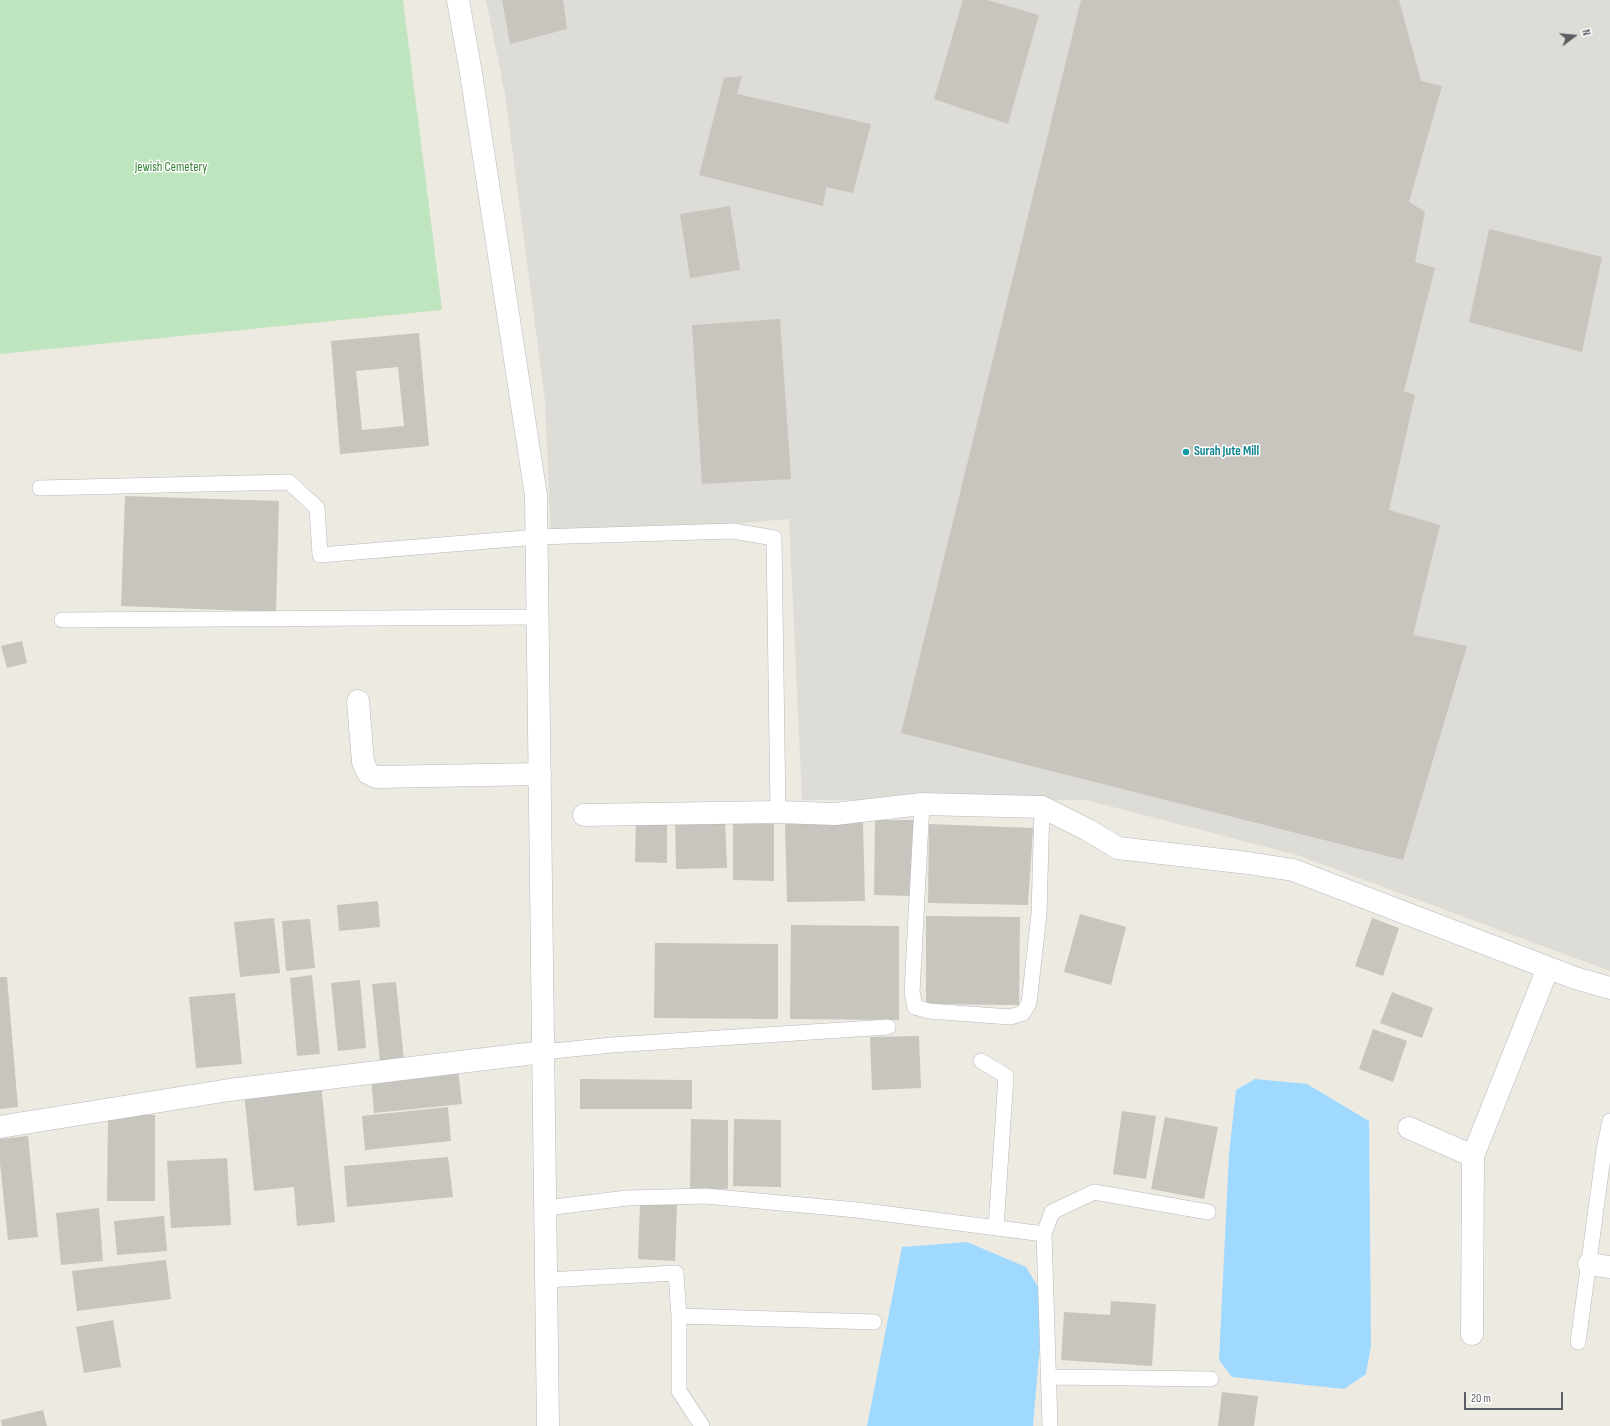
<!DOCTYPE html>
<style>
body{margin:0}
#map{position:relative;width:1610px;height:1426px;overflow:hidden;background:#edeae2;font-family:"Sofia Sans Condensed",sans-serif}
canvas{display:block}
.north{position:absolute;left:1554px;top:16px;width:40px;height:40px;-webkit-text-stroke:3px #fff;paint-order:stroke;rotate:74deg;font-size:11px;font-weight:700;line-height:16px;text-align:center;color:#5a5e63}
.north::after{content:'';display:block;margin:auto;width:14px;height:18px;background:#5a5e63;clip-path:polygon(50% 0,100% 100%,50% 72%,0 100%)}
.scale{position:absolute;left:1464px;top:1392px;width:99px;height:18px;box-sizing:border-box;border:2px solid #5a5e63;border-top:0;padding-left:5px;font-size:12px;line-height:14px;white-space:nowrap;color:#5a5e63;-webkit-text-stroke:3px #fff;paint-order:stroke}
</style>
<div id="map">
<canvas width="1610" height="1426"></canvas>
<div class="north">N</div>
<div class="scale">20 m</div>
</div>
<script>
const context = document.querySelector('canvas').getContext('2d');
context.lineJoin = 'round';
function paint(path, color) { context.fillStyle = color; context.fill(path, 'evenodd'); }
function stroke(path, color, width, dash) { context.strokeStyle = color; context.lineWidth = width; context.lineCap = dash ? 'butt' : 'round'; context.setLineDash(dash || []); context.stroke(path); }
function drawText(font, color, halo, rows, align = 'center') {
  context.font = font + ' "Sofia Sans Condensed",sans-serif'; context.lineWidth = 3; context.setLineDash([]); context.textBaseline = 'middle'; context.strokeStyle = halo; context.fillStyle = color; for (const [text, x, y, turn = 0] of rows) {
    context.save(); context.translate(x, y); context.rotate((+turn || 0) * Math.PI / 180); context.textAlign = isNaN(turn) ? turn : align; if (halo) context.strokeText(text, 0, 0); context.fillText(text, 0, 0); context.restore();
  }
}
paint(new Path2D(`
 M 486,0 L 1610,0 L 1610,971 L 1297,855 L 1086,800 L 802,800 L 789,519 L 551,539 L 545,401 L 505,94 Z`), '#dedcd6');
paint(new Path2D(`
 M 0,0 L 403,0 L 442,310 L 0,354 Z`), '#bfe5be');
paint(new Path2D(`
 M 1255,1079 L 1307,1084 L 1369,1121 L 1371,1345 L 1366,1374 L 1344,1389 L 1232,1377 L 1219,1360 L 1229,1154 L 1236,1090 Z
 M 967,1242 L 1026,1267 L 1044,1297 L 1033,1426 L 867,1426 L 902,1247 Z`), '#a0d9ff');
paint(new Path2D(`
 M 502,0 L 563,0 L 567,29 L 510,44 Z
 M 963,0 L 987,0 L 1039,15 L 1008,124 L 934,99 Z
 M 1081,0 L 1399,0 L 1421,81 L 1442,86 L 1409,202 L 1425,212 L 1415,262 L 1435,268 L 1404,391 L 1415,395 L 1389,510 L 1440,525 L 1413,635 L 1467,646 L 1403,860 L 901,733 Z
 M 742,76 L 737,94 L 871,124 L 853,193 L 826,187 L 823,206 L 699,175 L 724,78 Z
 M 730,206 L 740,270 L 690,278 L 680,214 Z
 M 1489,229 L 1602,257 L 1582,352 L 1469,322 Z
 M 780,319 L 791,479 L 702,484 L 692,325 Z
 M 419,333 L 429,446 L 340,454 L 331,341 ZM 398,367 L 404,426 L 362,430 L 356,371 Z
 M 125,496 L 279,501 L 276,612 L 121,606 Z
 M 22,641 L 27,663 L 7,668 L 1,646 Z
 M 636,815 L 667,816 L 667,863 L 635,862 Z
 M 725,819 L 727,868 L 676,869 L 675,820 Z
 M 875,820 L 915,820 L 914,896 L 874,895 Z
 M 733,822 L 774,822 L 774,881 L 733,880 Z
 M 863,822 L 865,901 L 787,902 L 785,824 Z
 M 929,824 L 1033,828 L 1028,905 L 928,903 Z
 M 378,901 L 380,927 L 339,931 L 337,905 Z
 M 1080,914 L 1126,927 L 1111,985 L 1064,972 Z
 M 926,916 L 1020,917 L 1019,1005 L 926,1004 Z
 M 274,918 L 280,973 L 240,977 L 234,922 Z
 M 1372,918 L 1399,928 L 1383,976 L 1355,966 Z
 M 310,919 L 315,968 L 286,971 L 282,921 Z
 M 791,925 L 899,926 L 899,1020 L 790,1019 Z
 M 655,943 L 778,944 L 778,1019 L 654,1018 Z
 M 312,975 L 320,1054 L 297,1056 L 290,978 Z
 M 0,977 L 7,977 L 18,1107 L 0,1109 Z
 M 360,980 L 366,1048 L 338,1051 L 331,983 Z
 M 396,982 L 404,1060 L 380,1062 L 372,984 Z
 M 1392,992 L 1433,1008 L 1422,1038 L 1380,1023 Z
 M 235,993 L 242,1064 L 196,1068 L 189,997 Z
 M 1373,1029 L 1407,1041 L 1393,1082 L 1359,1069 Z
 M 919,1036 L 921,1088 L 872,1090 L 870,1037 Z
 M 458,1069 L 462,1104 L 374,1113 L 371,1077 Z
 M 580,1079 L 692,1080 L 692,1109 L 580,1109 Z
 M 321,1084 L 335,1222 L 297,1226 L 294,1187 L 254,1191 L 244,1092 Z
 M 448,1107 L 451,1141 L 365,1150 L 362,1116 Z
 M 1122,1111 L 1156,1116 L 1146,1179 L 1113,1174 Z
 M 108,1115 L 155,1115 L 155,1201 L 107,1201 Z
 M 1165,1117 L 1218,1127 L 1204,1199 L 1151,1189 Z
 M 691,1119 L 728,1120 L 728,1189 L 690,1189 Z
 M 734,1119 L 781,1120 L 781,1187 L 733,1186 Z
 M 28,1136 L 38,1237 L 8,1240 L 0,1163 L 0,1139 Z
 M 448,1157 L 453,1197 L 347,1207 L 344,1166 Z
 M 227,1158 L 231,1225 L 171,1228 L 167,1161 Z
 M 640,1203 L 677,1205 L 675,1261 L 638,1259 Z
 M 99,1208 L 103,1261 L 61,1265 L 56,1213 Z
 M 164,1216 L 167,1251 L 117,1255 L 114,1221 Z
 M 166,1260 L 171,1299 L 77,1311 L 72,1271 Z
 M 1111,1301 L 1156,1304 L 1152,1366 L 1061,1360 L 1064,1312 L 1110,1315 Z
 M 113,1320 L 121,1367 L 84,1373 L 76,1327 Z
 M 1222,1392 L 1258,1396 L 1254,1426 L 1218,1426 Z
 M 43,1410 L 47,1426 L 2,1426 L 1,1420 Z`), '#c8c5bf');
const lane = new Path2D(`
 M 40,488 L 289,482 L 317,508 L 320,555 L 537,537 L 733,531 L 774,538 L 778,812
 M 62,620 L 538,617
 M 922,804 L 912,992 L 915,1007 L 929,1011 L 1010,1017 L 1023,1013 L 1029,1003 L 1039,914 L 1042,807
 M 543,1052 L 612,1045 L 888,1027
 M 981,1061 L 1006,1076 L 996,1228
 M 546,1208 L 627,1198 L 705,1196 L 857,1210 L 1044,1234
 M 546,1280 L 676,1273 L 679,1316 L 679,1391 L 702,1426
 M 679,1316 L 874,1322
 M 1578,1342 L 1604,1150 L 1610,1121
 M 1050,1377 L 1211,1379
 M 1050,1426 L 1044,1234 L 1052,1212 L 1094,1192 L 1208,1212`);
const street = new Path2D(`
 M 358,701 L 363,762 L 368,773 L 376,777 L 540,774
 M 584,815 L 778,812 L 835,814 L 922,804 L 1042,807 L 1088,830 L 1118,848 L 1248,863 L 1293,870 L 1575,978 L 1610,988
 M 0,1127 L 229,1090 L 543,1052
 M 1409,1128 L 1473,1156
 M 1589,1264 L 1610,1267
 M 1472,1334 L 1473,1156 L 1548,968`);
const secondary = new Path2D(`
 M 458,0 L 471,73 L 536,496 L 548,1426`);
stroke(lane, '#b5b8bc', 16);
stroke(street, '#b5b8bc', 23);
stroke(secondary, '#b5b9be', 23);
stroke(lane, '#fff', 15);
stroke(street, '#fff', 22);
stroke(secondary, '#fff', 22);
for (const [x, y, r, color] of [
 [1186,452,4,"#0f9aa8"]
]) { const dot = new Path2D(); dot.arc(x, y, r, 0, 2 * Math.PI); context.fillStyle = color; context.fill(dot); stroke(dot, '#fff', 1.5); }
drawText('13px', '#338134', '#fff', [
 ["Jewish Cemetery",171,168]
]);
drawText('bold 13px', '#0d838f', '#fff', [
 ["Surah Jute Mill",1194,452]
], 'left');
</script>
